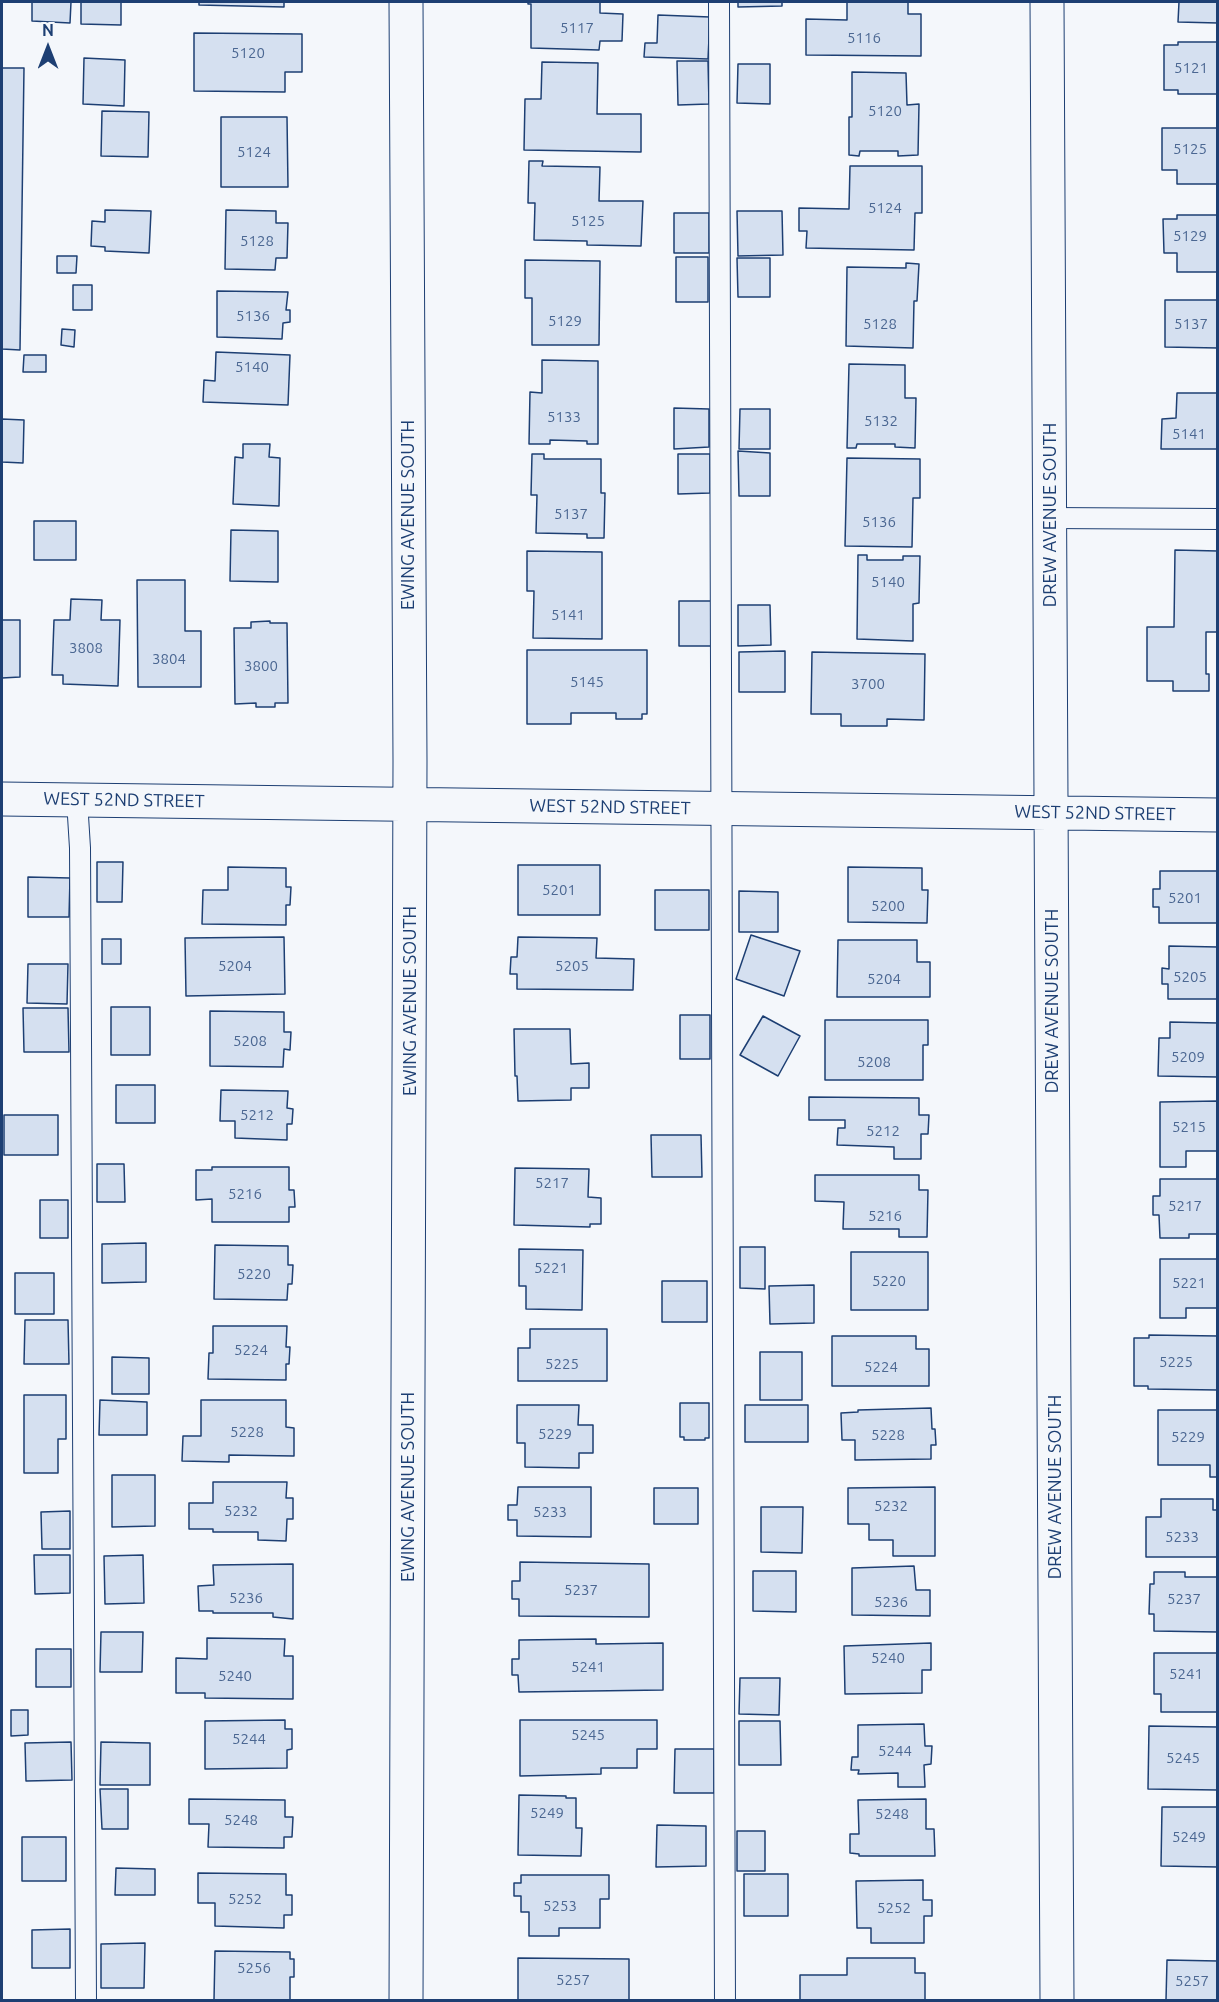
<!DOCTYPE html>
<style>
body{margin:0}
#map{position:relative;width:1219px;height:2002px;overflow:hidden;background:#f4f7fb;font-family:Ubuntu,sans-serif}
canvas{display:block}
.frame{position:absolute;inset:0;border:3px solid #1d3f73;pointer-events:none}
.north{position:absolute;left:18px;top:18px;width:60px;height:60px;-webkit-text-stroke:4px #f4f7fb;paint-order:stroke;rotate:0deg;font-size:16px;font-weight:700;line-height:24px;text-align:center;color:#1d3f73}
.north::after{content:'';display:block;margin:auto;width:21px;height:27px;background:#1d3f73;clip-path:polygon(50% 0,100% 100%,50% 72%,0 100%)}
</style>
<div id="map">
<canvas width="1219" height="2002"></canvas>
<div class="frame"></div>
<div class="north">N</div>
</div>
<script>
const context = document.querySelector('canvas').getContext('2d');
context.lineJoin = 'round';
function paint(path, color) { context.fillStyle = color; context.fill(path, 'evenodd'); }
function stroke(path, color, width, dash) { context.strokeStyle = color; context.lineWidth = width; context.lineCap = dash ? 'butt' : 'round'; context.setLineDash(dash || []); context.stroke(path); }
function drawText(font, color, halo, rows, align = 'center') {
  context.font = font + ' Ubuntu,sans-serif'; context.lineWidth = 4.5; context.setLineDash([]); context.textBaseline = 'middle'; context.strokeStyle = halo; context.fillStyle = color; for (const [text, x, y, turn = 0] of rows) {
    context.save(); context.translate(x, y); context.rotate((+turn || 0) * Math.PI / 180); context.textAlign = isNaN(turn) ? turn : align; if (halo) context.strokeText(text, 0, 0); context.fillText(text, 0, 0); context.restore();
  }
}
const building = new Path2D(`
 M 32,2 L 71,2 L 70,23 L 32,21 Z
 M 81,2 L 121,2 L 121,25 L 81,24 Z
 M 199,2 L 284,2 L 284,7 L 199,5 Z
 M 528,2 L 600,2 L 600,13 L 623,14 L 622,41 L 600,41 L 599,50 L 531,48 L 531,4 L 528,4 Z
 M 738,2 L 782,2 L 782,6 L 738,7 Z
 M 847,2 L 908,2 L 908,14 L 921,14 L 921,56 L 806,55 L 806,19 L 847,20 Z
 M 1179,2 L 1218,2 L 1218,23 L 1178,22 Z
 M 658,15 L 710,17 L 708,59 L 644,57 L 645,43 L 657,43 Z
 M 194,33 L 302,34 L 302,72 L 285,72 L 285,92 L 194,91 Z
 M 1178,42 L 1218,42 L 1218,94 L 1178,94 L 1178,90 L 1164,90 L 1164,45 L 1178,45 Z
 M 84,58 L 125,60 L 124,106 L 83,104 Z
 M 677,61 L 708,61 L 709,104 L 678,105 Z
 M 542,62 L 598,63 L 597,114 L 641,114 L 641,152 L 524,150 L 525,99 L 541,99 Z
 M 738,64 L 770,64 L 770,104 L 737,103 Z
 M 2,68 L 24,68 L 20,350 L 2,349 Z
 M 852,72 L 906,73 L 907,105 L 919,104 L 918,155 L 898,156 L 898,151 L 860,151 L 859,156 L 849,155 L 849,117 L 852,117 Z
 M 102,111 L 149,112 L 148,157 L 101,156 Z
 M 221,117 L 287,117 L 288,187 L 221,187 Z
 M 1162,128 L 1218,128 L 1218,184 L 1177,184 L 1177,170 L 1162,170 Z
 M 529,161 L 543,161 L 542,166 L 600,167 L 599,201 L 643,201 L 641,246 L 587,245 L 587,241 L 534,240 L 535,203 L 528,203 Z
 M 850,166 L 922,166 L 922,213 L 915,213 L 914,250 L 806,248 L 807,231 L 799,231 L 799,208 L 849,209 Z
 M 105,210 L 151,211 L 149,253 L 105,251 L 105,247 L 91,246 L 92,221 L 105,222 Z
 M 226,210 L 276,211 L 276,223 L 288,223 L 287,258 L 276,258 L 275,270 L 225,269 Z
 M 737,211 L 782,211 L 783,255 L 738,256 Z
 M 674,213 L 709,213 L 709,253 L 674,253 Z
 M 1177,215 L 1218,215 L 1218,272 L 1177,272 L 1177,253 L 1164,253 L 1163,219 L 1177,219 Z
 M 57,256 L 77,256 L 76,273 L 57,273 Z
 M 676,257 L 708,257 L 708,302 L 676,302 Z
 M 737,258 L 770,258 L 770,297 L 738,297 Z
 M 525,260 L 600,261 L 599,345 L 532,345 L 532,298 L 525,298 Z
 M 906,263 L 919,264 L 917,301 L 914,301 L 913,348 L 846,346 L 847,267 L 906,268 Z
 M 73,285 L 92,285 L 92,310 L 73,310 Z
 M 217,291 L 288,292 L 286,310 L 290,310 L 290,322 L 283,323 L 282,339 L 217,337 Z
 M 1165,300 L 1218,300 L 1218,348 L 1165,347 Z
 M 62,329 L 75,330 L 74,347 L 61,345 Z
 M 216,352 L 290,355 L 288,405 L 203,402 L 204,380 L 215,381 Z
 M 24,355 L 46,355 L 46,372 L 23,372 Z
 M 542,360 L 598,361 L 598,444 L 587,444 L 587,441 L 550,440 L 550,444 L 529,444 L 530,392 L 542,393 Z
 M 849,364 L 905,365 L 905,398 L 916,398 L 915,448 L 895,447 L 895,444 L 857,444 L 856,448 L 847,448 Z
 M 1177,393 L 1218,393 L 1218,449 L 1161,449 L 1162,419 L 1176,418 Z
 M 674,408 L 709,409 L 709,447 L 674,449 Z
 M 740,409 L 770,409 L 770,449 L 739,449 Z
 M 2,419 L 24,420 L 23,463 L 2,462 Z
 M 243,444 L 270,444 L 269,457 L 280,458 L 279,506 L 233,504 L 235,457 L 243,458 Z
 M 738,451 L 770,453 L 770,496 L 739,496 Z
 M 532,454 L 544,454 L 544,459 L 601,459 L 601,493 L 605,493 L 604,538 L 587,538 L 587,534 L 536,533 L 537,495 L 531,495 Z
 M 678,454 L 710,454 L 710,493 L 678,494 Z
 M 847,458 L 920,459 L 920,498 L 913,498 L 912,547 L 845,546 Z
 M 34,521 L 76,521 L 76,560 L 34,560 Z
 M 231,530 L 278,531 L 278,582 L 230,581 Z
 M 1175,550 L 1218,551 L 1218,632 L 1206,632 L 1206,674 L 1209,674 L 1209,691 L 1173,691 L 1173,681 L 1147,681 L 1147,627 L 1174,627 Z
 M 527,551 L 602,552 L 602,639 L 533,638 L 534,591 L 527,591 Z
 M 858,555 L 867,555 L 867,560 L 903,560 L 903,556 L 920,556 L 919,603 L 913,604 L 913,641 L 857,639 Z
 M 137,580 L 185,580 L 185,631 L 201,631 L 201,687 L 138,687 Z
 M 71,599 L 102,600 L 101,620 L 120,620 L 118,686 L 63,684 L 63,675 L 52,675 L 54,620 L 70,620 Z
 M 679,601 L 711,601 L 711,646 L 679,646 Z
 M 738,605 L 770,605 L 771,645 L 738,646 Z
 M 2,620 L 20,620 L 20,677 L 2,678 L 2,686 Z
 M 270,621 L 270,623 L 287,623 L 288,703 L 275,703 L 275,707 L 256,707 L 256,703 L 235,704 L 234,628 L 251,628 L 251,622 Z
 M 527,650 L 647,650 L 647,714 L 642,714 L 642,719 L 616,719 L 616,713 L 571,713 L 571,724 L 527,724 Z
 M 785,651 L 785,692 L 739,692 L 739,652 Z
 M 812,652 L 925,654 L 924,720 L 887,719 L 887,726 L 841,726 L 841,714 L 811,714 Z
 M 97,862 L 123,862 L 122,902 L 97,902 Z
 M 518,865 L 600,865 L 600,915 L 518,915 Z
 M 228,867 L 286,868 L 286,887 L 291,887 L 290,905 L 286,905 L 286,925 L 202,924 L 203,890 L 228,890 Z
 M 848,867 L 922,868 L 922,890 L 928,890 L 927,923 L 848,922 Z
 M 1160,871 L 1218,871 L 1218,923 L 1159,923 L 1159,907 L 1153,907 L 1153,889 L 1160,889 Z
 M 28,877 L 70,878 L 69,917 L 28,917 Z
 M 655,890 L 709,890 L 709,930 L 655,930 Z
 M 739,891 L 778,892 L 778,932 L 739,932 Z
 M 751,935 L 800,951 L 784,996 L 736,979 Z
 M 284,937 L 285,994 L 186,996 L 185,938 Z
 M 518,937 L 597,938 L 596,958 L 634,959 L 633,990 L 517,989 L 517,974 L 510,974 L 511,957 L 517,957 Z
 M 102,939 L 121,939 L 121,964 L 102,964 Z
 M 838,940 L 917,940 L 917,962 L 930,962 L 930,997 L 837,997 Z
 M 1169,946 L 1218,947 L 1218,999 L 1168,999 L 1168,984 L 1162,984 L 1162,968 L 1169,969 Z
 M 28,964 L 68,964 L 67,1004 L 27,1003 Z
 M 111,1007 L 150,1007 L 150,1055 L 111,1055 Z
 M 23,1008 L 68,1008 L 69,1052 L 24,1052 Z
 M 210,1011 L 284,1012 L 284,1032 L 291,1032 L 290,1050 L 284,1049 L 283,1067 L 210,1066 Z
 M 680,1015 L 710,1015 L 710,1059 L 680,1059 Z
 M 763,1016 L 800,1036 L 778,1076 L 740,1055 Z
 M 825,1020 L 928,1020 L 928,1045 L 923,1045 L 923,1080 L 825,1080 Z
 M 1170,1022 L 1218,1023 L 1218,1077 L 1158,1076 L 1159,1038 L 1170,1038 Z
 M 514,1029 L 570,1029 L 571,1064 L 589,1063 L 589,1088 L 571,1088 L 571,1100 L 518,1101 L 517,1076 L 515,1076 Z
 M 116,1085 L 155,1085 L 155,1123 L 116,1123 Z
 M 221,1090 L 288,1091 L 287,1108 L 293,1109 L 292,1124 L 287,1124 L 287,1140 L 235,1138 L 235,1121 L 220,1121 Z
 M 809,1097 L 919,1098 L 919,1115 L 929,1115 L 928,1134 L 921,1134 L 921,1159 L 894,1159 L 894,1147 L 837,1145 L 838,1128 L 845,1128 L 845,1120 L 809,1120 Z
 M 1218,1101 L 1218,1151 L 1186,1151 L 1186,1167 L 1160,1167 L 1160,1102 Z
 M 4,1115 L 58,1115 L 58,1155 L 4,1155 Z
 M 651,1135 L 701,1135 L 702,1177 L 652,1177 Z
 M 97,1164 L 124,1164 L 125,1202 L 97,1202 Z
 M 212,1167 L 289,1167 L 289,1190 L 294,1190 L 295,1207 L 289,1207 L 289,1222 L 212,1222 L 212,1199 L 196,1200 L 196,1170 L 212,1170 Z
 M 515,1168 L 589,1169 L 588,1197 L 601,1198 L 601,1224 L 590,1224 L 590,1227 L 514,1225 Z
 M 815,1175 L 919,1175 L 919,1190 L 928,1190 L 927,1237 L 899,1237 L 899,1229 L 843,1229 L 844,1202 L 815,1201 Z
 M 1160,1179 L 1218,1179 L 1218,1234 L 1189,1234 L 1189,1238 L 1160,1238 L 1159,1215 L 1153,1215 L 1153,1196 L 1160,1196 Z
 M 40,1200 L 68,1200 L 68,1238 L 40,1238 Z
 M 146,1243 L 146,1282 L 102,1283 L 102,1244 Z
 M 215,1245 L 288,1246 L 288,1265 L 293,1265 L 292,1284 L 288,1284 L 287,1300 L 214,1299 Z
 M 740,1247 L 765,1247 L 765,1289 L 740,1288 Z
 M 519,1249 L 583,1250 L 582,1310 L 526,1309 L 526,1286 L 519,1286 Z
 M 851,1252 L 928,1252 L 928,1310 L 851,1310 Z
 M 1160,1259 L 1218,1259 L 1218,1308 L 1186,1308 L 1186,1318 L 1160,1318 Z
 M 15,1273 L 54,1273 L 54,1314 L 15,1314 Z
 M 662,1281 L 707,1281 L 707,1322 L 662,1322 Z
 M 814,1285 L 814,1323 L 770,1324 L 769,1286 Z
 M 25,1320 L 68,1320 L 69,1364 L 24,1364 Z
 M 213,1326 L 287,1326 L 286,1347 L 290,1347 L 289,1364 L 286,1364 L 286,1380 L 208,1379 L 209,1353 L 213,1353 Z
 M 530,1329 L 607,1329 L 607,1381 L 518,1381 L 518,1348 L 530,1348 Z
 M 1149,1335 L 1218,1336 L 1218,1390 L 1148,1389 L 1148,1386 L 1134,1386 L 1134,1338 L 1149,1338 Z
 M 832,1336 L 916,1336 L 916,1349 L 929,1349 L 929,1386 L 832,1386 Z
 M 760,1352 L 802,1352 L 802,1400 L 760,1400 Z
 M 112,1357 L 149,1358 L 149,1394 L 112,1394 Z
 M 24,1395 L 66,1395 L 66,1439 L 58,1439 L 58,1473 L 24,1473 Z
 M 100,1400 L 147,1402 L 147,1435 L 99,1435 Z
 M 201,1400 L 286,1400 L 286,1427 L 294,1428 L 294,1456 L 229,1455 L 229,1462 L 182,1461 L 183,1436 L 201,1436 Z
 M 680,1403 L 709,1403 L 709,1438 L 705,1438 L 705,1440 L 684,1440 L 684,1437 L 680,1437 Z
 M 517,1405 L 579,1405 L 578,1425 L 593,1425 L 593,1453 L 579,1453 L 579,1468 L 525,1467 L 525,1443 L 517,1443 Z
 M 745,1405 L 808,1405 L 808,1442 L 745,1442 Z
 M 931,1408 L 932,1429 L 935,1429 L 936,1445 L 931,1445 L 931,1459 L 855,1460 L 855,1440 L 842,1440 L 841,1413 L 858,1412 L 858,1410 Z
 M 1158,1410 L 1218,1410 L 1218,1477 L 1210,1477 L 1210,1465 L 1158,1465 Z
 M 112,1475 L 155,1475 L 155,1526 L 112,1527 Z
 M 213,1482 L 287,1482 L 286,1498 L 293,1498 L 293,1519 L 287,1519 L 286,1541 L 258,1540 L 258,1532 L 213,1532 L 213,1529 L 189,1529 L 189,1503 L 213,1503 Z
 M 518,1487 L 591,1487 L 591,1537 L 517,1536 L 517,1520 L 508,1520 L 508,1505 L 517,1505 Z
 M 935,1487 L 935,1556 L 893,1556 L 893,1540 L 869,1540 L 869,1524 L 848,1524 L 848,1488 Z
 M 654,1488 L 698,1488 L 698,1524 L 654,1524 Z
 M 1161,1499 L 1213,1499 L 1213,1510 L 1218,1510 L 1218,1557 L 1146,1557 L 1146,1517 L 1161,1517 Z
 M 761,1507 L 803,1507 L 802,1553 L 761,1552 Z
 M 70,1511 L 70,1549 L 42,1549 L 41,1512 Z
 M 34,1555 L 70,1555 L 70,1593 L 35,1594 Z
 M 143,1555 L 144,1603 L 105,1604 L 104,1556 Z
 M 520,1562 L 649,1564 L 649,1617 L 519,1616 L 519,1599 L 512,1599 L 512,1581 L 520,1581 Z
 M 293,1564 L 293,1619 L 273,1617 L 273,1613 L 213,1613 L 213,1611 L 199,1611 L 198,1586 L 214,1585 L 213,1565 Z
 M 914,1566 L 916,1590 L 930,1590 L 930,1616 L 852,1615 L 852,1568 Z
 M 753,1571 L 796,1571 L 796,1612 L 753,1611 Z
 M 1154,1572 L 1185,1572 L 1185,1577 L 1218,1577 L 1218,1632 L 1154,1631 L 1154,1614 L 1149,1614 L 1150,1584 L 1154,1584 Z
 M 101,1632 L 143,1632 L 142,1672 L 100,1672 Z
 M 207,1638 L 285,1639 L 284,1656 L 293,1656 L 293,1699 L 205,1698 L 205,1693 L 176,1693 L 176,1658 L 207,1659 Z
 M 596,1639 L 596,1644 L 663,1643 L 663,1690 L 519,1692 L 518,1675 L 512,1675 L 512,1659 L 519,1659 L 519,1640 Z
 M 931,1643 L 931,1670 L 922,1670 L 922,1693 L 845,1694 L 844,1646 Z
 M 36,1649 L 71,1649 L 71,1687 L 36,1687 Z
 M 1154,1653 L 1218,1653 L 1218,1712 L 1161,1712 L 1161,1694 L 1154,1694 Z
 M 740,1678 L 780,1678 L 779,1715 L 739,1714 Z
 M 11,1710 L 28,1710 L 28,1735 L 11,1736 Z
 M 285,1720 L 285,1729 L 292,1729 L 292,1749 L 287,1750 L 287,1768 L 205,1769 L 205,1721 Z
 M 520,1720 L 657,1720 L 657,1749 L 637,1749 L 637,1768 L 601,1768 L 601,1774 L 520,1776 Z
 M 739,1721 L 780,1721 L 781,1765 L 739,1765 Z
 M 924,1724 L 925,1746 L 932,1746 L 931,1764 L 924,1765 L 925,1787 L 898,1787 L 898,1773 L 858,1774 L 859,1770 L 851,1770 L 852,1757 L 858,1757 L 858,1725 Z
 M 1149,1726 L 1218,1727 L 1218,1790 L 1148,1789 Z
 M 71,1742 L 72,1780 L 26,1781 L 25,1743 Z
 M 101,1742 L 150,1743 L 150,1785 L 100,1785 Z
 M 675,1749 L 714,1749 L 714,1793 L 674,1793 Z
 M 100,1789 L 128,1789 L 128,1829 L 102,1829 Z
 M 519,1795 L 566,1796 L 566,1798 L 576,1798 L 576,1828 L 582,1828 L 581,1856 L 518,1855 Z
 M 189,1799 L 285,1800 L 285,1817 L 293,1817 L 292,1837 L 284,1837 L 284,1848 L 208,1847 L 209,1824 L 189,1824 Z
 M 926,1799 L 926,1829 L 934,1829 L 935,1856 L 859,1856 L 859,1854 L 850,1853 L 850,1834 L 859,1834 L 858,1800 Z
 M 1162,1807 L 1218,1807 L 1218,1867 L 1161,1866 Z
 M 657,1825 L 706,1826 L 706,1866 L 656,1867 Z
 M 737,1831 L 765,1831 L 765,1871 L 737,1871 Z
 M 22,1837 L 66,1837 L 66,1881 L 22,1881 Z
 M 116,1868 L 155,1869 L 155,1895 L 115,1895 Z
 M 198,1873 L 286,1874 L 286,1895 L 292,1895 L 292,1915 L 284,1915 L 284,1928 L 215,1926 L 215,1903 L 198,1903 Z
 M 744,1874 L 788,1874 L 788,1916 L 744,1916 Z
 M 521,1875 L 609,1875 L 609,1899 L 600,1899 L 600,1928 L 559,1928 L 559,1936 L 529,1936 L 529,1912 L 521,1912 L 521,1896 L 514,1896 L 514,1883 L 521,1883 Z
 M 923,1880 L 923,1900 L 932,1900 L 932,1916 L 924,1916 L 924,1943 L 871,1943 L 871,1928 L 857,1928 L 856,1881 Z
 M 70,1929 L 70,1968 L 32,1968 L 32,1930 Z
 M 145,1943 L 144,1988 L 101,1988 L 101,1944 Z
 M 215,1951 L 290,1952 L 290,1959 L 294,1959 L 294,1977 L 290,1977 L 290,2000 L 214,2000 Z
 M 518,1958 L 629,1959 L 629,2000 L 518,2000 Z
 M 847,1958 L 915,1958 L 915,1973 L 925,1973 L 925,2000 L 800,2000 L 800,1975 L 847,1975 Z
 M 1167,1960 L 1218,1961 L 1218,2000 L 1166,2000 Z`);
paint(building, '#d5e0f0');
stroke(building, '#1d3f73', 1.5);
const lane = new Path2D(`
 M 719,2 L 725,2000
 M 1050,518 L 1218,519
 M 77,800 L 80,848 L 86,2000`);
const street = new Path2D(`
 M 406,2 L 410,761 L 406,2000
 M 1047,2 L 1057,2000
 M 2,799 L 1218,815`);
stroke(lane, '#1d3f73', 22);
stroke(street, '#1d3f73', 35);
stroke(lane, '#f4f7fb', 20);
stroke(street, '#f4f7fb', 33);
drawText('15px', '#4b6792', null, [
 ["5117",577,28],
 ["5116",864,38],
 ["5120",248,53],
 ["5121",1191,68],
 ["5120",885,111],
 ["5125",1190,149],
 ["5124",254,152],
 ["5124",885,208],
 ["5125",588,221],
 ["5129",1190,236],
 ["5128",257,241],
 ["5136",253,316],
 ["5129",565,321],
 ["5128",880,324],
 ["5137",1191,324],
 ["5140",252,367],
 ["5133",564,417],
 ["5132",881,421],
 ["5141",1189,434],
 ["5137",571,514],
 ["5136",879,522],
 ["5140",888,582],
 ["5141",568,615],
 ["3808",86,648],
 ["3804",169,659],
 ["3800",261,666],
 ["5145",587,682],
 ["3700",868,684],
 ["5201",559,890],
 ["5201",1185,898],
 ["5200",888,906],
 ["5204",235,966],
 ["5205",572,966],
 ["5205",1190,977],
 ["5204",884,979],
 ["5208",250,1041],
 ["5209",1188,1057],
 ["5208",874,1062],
 ["5212",257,1115],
 ["5215",1189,1127],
 ["5212",883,1131],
 ["5217",552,1183],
 ["5216",245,1194],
 ["5217",1185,1206],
 ["5216",885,1216],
 ["5221",551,1268],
 ["5220",254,1274],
 ["5220",889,1281],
 ["5221",1189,1283],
 ["5224",251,1350],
 ["5225",1176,1362],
 ["5225",562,1364],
 ["5224",881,1367],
 ["5228",247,1432],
 ["5229",555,1434],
 ["5228",888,1435],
 ["5229",1188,1437],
 ["5232",891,1506],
 ["5232",241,1511],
 ["5233",550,1512],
 ["5233",1182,1537],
 ["5237",581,1590],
 ["5236",246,1598],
 ["5237",1184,1599],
 ["5236",891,1602],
 ["5240",888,1658],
 ["5241",588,1667],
 ["5241",1186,1674],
 ["5240",235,1676],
 ["5245",588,1735],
 ["5244",249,1739],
 ["5244",895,1751],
 ["5245",1183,1758],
 ["5249",547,1813],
 ["5248",892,1814],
 ["5248",241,1820],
 ["5249",1189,1837],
 ["5252",245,1899],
 ["5253",560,1906],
 ["5252",894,1908],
 ["5256",254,1968],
 ["5257",573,1980],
 ["5257",1192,1981]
]);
drawText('18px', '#1d3f73', '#f4f7fb', [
 ["EWING AVENUE SOUTH",408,515,-90],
 ["DREW AVENUE SOUTH",1050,515,-90],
 ["WEST 52ND STREET",124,800,1],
 ["WEST 52ND STREET",610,807,1],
 ["WEST 52ND STREET",1095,813,1],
 ["EWING AVENUE SOUTH",410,1001,-90],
 ["DREW AVENUE SOUTH",1052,1001,-90],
 ["EWING AVENUE SOUTH",408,1487,-90],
 ["DREW AVENUE SOUTH",1055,1487,-90]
]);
</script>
